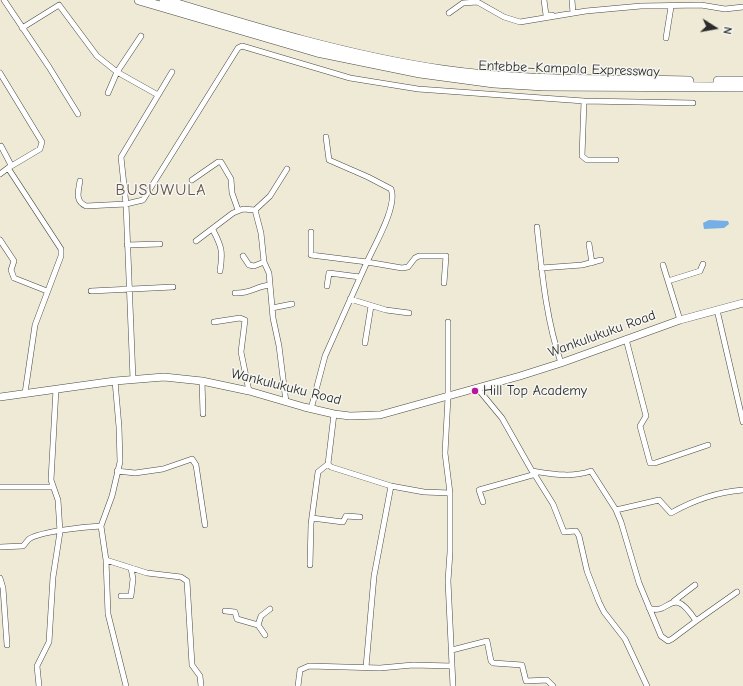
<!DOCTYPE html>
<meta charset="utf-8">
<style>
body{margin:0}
#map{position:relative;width:743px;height:686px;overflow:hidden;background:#efead5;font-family:"Comic Neue",sans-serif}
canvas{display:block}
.north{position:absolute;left:695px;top:8px;width:40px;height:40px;-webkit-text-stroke:3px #f6f6f2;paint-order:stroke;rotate:101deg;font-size:11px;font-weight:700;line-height:16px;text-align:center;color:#2b2b2b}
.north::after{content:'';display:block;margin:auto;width:14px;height:18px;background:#2b2b2b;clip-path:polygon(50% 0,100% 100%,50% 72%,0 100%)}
</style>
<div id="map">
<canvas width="743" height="686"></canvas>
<div class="north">N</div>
</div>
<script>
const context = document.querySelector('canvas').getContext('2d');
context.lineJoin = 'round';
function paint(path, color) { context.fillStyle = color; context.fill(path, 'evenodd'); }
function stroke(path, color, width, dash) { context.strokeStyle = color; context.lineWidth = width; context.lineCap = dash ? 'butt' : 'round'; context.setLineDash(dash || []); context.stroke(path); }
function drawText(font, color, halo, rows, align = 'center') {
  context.font = font + ' "Comic Neue",sans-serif'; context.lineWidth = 3; context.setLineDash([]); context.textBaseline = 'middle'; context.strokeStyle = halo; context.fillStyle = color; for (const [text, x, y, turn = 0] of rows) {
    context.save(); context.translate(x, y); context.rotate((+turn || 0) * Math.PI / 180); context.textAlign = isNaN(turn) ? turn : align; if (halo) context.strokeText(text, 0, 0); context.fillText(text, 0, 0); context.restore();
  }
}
paint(new Path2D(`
 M 709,220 L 728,221 L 729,224 L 724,228 L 704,229 L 703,223 Z`), '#75afe5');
const minor = new Path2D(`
 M 4,0 L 49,67 L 78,114
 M 474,0 L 504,17 L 520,22 L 586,11 L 641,6 L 701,5 L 725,9 L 743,7
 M 544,0 L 546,15 L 552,15
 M 572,0 L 573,13
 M 449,13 L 463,3 L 477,2
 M 22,28 L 59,5 L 97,56 L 117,72 L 158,95
 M 666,38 L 671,7
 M 0,73 L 42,142 L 40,149 L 8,168 L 61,249 L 61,256 L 35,325 L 25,393
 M 108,93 L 117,72 L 141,36
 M 584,101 L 582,156 L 587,160 L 616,160
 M 1,146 L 11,165
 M 0,174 L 8,168
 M 192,180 L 218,162 L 221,162 L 231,179 L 232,193 L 238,210
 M 80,181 C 78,192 75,201 86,206 L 126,204 L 143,200 L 238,48 L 242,46 L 350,78 L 418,89 L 584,101 L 693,103
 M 537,227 C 542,273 546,319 561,363
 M 213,230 C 222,247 223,252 220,271
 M 311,232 L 311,255 L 367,262 C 374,246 398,206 391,189 L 368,177 L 329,160 L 326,137
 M 0,240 L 14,261 L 11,270 L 14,278 L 47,291
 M 196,241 L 233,213 L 243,209 L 255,210
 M 589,244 L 592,263
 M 127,245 L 160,244
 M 243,256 L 249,265 L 254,266 L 264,262
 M 663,265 L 680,320
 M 541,268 L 582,265 L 601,260
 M 668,281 L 700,271 L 703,264
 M 327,286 L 329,273 L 360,277
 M 91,291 L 173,287
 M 235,293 C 251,294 256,286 270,285
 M 350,299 L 386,310 L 409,313
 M 272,308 L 292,304
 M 717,310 L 743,422
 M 214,322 L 240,318 L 245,320 L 241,352 L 249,391
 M 448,322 L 448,397 L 445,453 L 450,493 L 450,552 L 448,581 L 453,686
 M 626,339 L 646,416 L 640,426 L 650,463 L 655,463 L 708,445
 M 365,343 L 371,306
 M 133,379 L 126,204 L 121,157 L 172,72
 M 115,381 L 119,427 L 120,462 L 112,496 L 101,526 L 106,560 L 108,614 L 126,686
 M 202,381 L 203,414
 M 478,389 L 502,418 L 532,471 C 552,474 571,478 591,471 L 616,510 L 621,522 L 639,583 L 661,636 L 668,641 L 672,639 L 696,621 C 671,582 670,617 649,608
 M 286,402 L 279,346 L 273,318 L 269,273 L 264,262 L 261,233 L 255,210 L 270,196 L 287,169
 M 311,409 L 325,356 L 367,262 L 402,268 L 408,267 L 415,258 L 419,256 L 446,256 L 444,283
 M 328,464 L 331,467 L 391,486 L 374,576 L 366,667
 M 328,464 L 334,414
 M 117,471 L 135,473 L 163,469 L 192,459 L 196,465 L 205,525
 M 533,472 L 553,504 L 564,532 L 576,531 L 579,536 L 587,571 L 599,602 L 604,612 L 625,639 L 647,686
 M 391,486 L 424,492 L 450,493
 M 0,487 L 53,487
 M 483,502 L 479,490 L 536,474
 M 616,510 L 659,500 L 671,513 C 694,500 717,492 743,490
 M 312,518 L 343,522 L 346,516 L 360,517
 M 0,547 L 23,546 C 25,544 27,541 29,539 C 42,531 85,527 101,526
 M 106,560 L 147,573 L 181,577 L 187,581 L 192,665 L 200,676 L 201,686
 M 310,565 L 311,524 L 318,472 L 328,464
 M 0,578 L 3,588 L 7,645
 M 121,596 L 131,596 L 133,579 L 131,568
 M 674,601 L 695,585
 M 225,611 L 235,612 L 237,619 L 258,625 L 265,635
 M 696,621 L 737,592
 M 258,625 L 261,616 L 270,609
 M 452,650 L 487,641 L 491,661 L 493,663 L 522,665 L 526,681 L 547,680 L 553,686
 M 39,686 L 37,666 L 49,642 L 53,577 L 60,532 L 58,500 L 51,480 L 56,389
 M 298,686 L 300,670 L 309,666 L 380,668 L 413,665 L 452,666`);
const secondary = new Path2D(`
 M 0,397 L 115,381 L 164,377 L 202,381 L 249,391 L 304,407 L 334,414 L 350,416 L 380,415 L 520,376 L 561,363 L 680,320 L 743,303`);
const motorway = new Path2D(`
 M 139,0 L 317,52 L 420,73 L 494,83 L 544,86 L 743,87
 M 164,0 C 256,28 347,56 442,70 C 524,82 607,79 689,81
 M 718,81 L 743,81`);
stroke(minor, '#484844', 6);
stroke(secondary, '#484844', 8);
stroke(motorway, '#484844', 10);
stroke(minor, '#fff', 5);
stroke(secondary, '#fff', 7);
stroke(motorway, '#fff', 9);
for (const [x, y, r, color] of [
 [475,391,4,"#b5179e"]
]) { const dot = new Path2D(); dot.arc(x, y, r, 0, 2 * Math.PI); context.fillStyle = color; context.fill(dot); stroke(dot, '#f6f6f2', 1.5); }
drawText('14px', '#2b2b2b', '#f6f6f2', [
 ["Entebbe–Kampala Expressway",569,69,2],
 ["Wankulukuku Road",602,334,-20],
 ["Wankulukuku Road",286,387,14]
]);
drawText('14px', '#2b2b2b', '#f6f6f2', [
 ["Hill Top Academy",483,391]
], 'left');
context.letterSpacing = '1px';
drawText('16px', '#66534a', '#f6f6f2', [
 ["BUSUWULA",161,190]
]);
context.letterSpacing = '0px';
</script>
